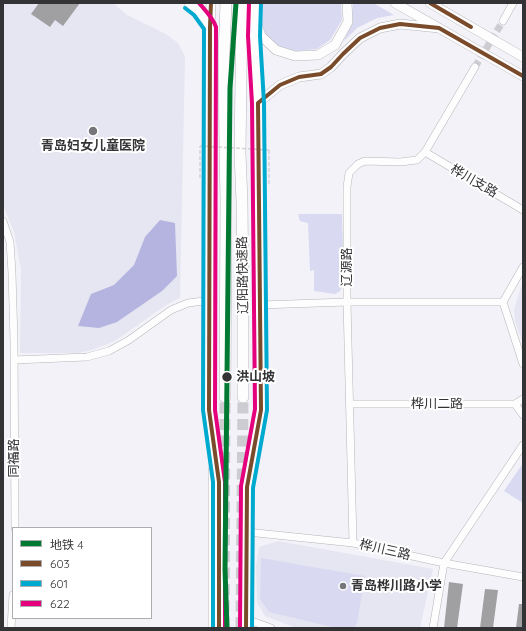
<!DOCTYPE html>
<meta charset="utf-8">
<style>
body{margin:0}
#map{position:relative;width:526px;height:631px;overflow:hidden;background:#f2f2f8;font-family:Quicksand,"Noto Sans SC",sans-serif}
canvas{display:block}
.frame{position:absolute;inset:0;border:4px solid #333336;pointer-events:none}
.legend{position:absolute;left:12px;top:527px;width:140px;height:92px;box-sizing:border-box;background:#fff;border:1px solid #adadaf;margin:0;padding:5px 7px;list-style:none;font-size:12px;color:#333336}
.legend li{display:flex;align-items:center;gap:8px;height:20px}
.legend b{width:20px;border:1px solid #adadaf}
</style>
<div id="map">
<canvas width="526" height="631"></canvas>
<div class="frame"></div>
<ul class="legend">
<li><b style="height:5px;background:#007a33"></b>地铁 4</li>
<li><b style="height:5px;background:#7a4b2a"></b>603</li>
<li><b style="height:5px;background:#00a9ce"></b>601</li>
<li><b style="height:5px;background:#e5007d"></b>622</li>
</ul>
</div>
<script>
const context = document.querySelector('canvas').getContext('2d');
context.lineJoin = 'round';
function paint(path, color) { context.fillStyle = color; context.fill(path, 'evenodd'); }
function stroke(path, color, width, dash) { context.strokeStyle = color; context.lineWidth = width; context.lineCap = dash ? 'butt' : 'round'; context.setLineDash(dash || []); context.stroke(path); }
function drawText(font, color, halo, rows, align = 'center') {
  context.font = font + ' Quicksand,"Noto Sans SC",sans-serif'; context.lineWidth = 4; context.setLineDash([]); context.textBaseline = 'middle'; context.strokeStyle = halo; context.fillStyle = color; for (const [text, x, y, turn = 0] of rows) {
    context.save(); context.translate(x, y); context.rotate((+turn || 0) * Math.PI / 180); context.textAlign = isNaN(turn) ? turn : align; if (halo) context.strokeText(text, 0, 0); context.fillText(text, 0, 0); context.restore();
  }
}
paint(new Path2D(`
 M 3,3 L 113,3 L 127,15 L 166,34 L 178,43 L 185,57 L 180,298 L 173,301 L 159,310 L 115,341 L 92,350 L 77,353 L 20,353 L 21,269 L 14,232 L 3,205 Z
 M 523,281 L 523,344 L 515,321 L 514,309 Z
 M 278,541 L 433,569 L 420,628 L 296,628 L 265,616 L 257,602 L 256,566 L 259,547 Z`), '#e6e6f2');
paint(new Path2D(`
 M 263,3 L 341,3 L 342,20 L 330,40 L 317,49 L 296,51 L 278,46 L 266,35 L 262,23 Z
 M 353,3 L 373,3 L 394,15 L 377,18 L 357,28 L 344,41 L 352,21 Z
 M 298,214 L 342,214 L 344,282 L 340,291 L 335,294 L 314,291 L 314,270 L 310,271 L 308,223 L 300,221 Z
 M 523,463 L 523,503 L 504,491 Z
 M 261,558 L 365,576 L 357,623 L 354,628 L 336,628 L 269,612 L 260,599 Z`), '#d9d9f2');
paint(new Path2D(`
 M 160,220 L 175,223 L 177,276 L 162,291 L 117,322 L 99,328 L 78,326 L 91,294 L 114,285 L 134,265 L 145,237 Z`), '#b5b4e0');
paint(new Path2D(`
 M 39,3 L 80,3 L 63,26 L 55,20 L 50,27 L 31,14 Z
 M 449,582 L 463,584 L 457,628 L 444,628 Z
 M 485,589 L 498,590 L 493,628 L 480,628 Z
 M 519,604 L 523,604 L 523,628 L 516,628 Z`), '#a0a0a3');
stroke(new Path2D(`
 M 475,67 L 503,21`), '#ccccd1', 7, [7, 3.5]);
stroke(new Path2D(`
 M 224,628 L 225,397
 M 241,628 L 243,397`), '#ccccd1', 11, [11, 5.5]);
const minor = new Path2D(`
 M 503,21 L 513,3
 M 425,152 L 523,210
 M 3,221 L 10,242 L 12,273 L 14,341 L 15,528
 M 523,267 L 503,302 L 523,364
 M 260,305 L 347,302 L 503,302
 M 14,360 L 87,357 L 109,351 L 129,340 L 171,310 L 188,303 L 204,301 L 209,303
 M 350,404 L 515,404 L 523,399
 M 515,404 L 523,415
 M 247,532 L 353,543 L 444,563 L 523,577
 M 353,543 L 347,302 L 347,187 L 349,173 L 358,164 L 365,161 L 400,162 L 417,160 L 425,152 L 475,67
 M 246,619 L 271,628
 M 11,628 L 13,595
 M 433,628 L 444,563 L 523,445`);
const major = new Path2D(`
 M 189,3 C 198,9 204,18 210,27
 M 211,3 L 210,27 L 209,410 L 219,482 L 219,628
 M 395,3 L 523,76
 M 430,3 L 523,57
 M 257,24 L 261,36 L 276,50 L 295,56 L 318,55 L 335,45 L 348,22 L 347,3
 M 258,103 L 280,85 L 299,77 L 321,74 L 331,67 L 343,54 L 360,38 L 380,28 L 400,24 L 439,28
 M 213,470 L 213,628
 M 246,628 L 247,487 L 261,410 L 258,103 L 254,36 L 255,3`);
const highway = new Path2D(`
 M 242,3 L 240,153 L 242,202 L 243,303 L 243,397
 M 225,397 L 226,201 L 225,152 L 224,53 L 226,3`);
stroke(minor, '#b6b6b9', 8);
stroke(major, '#b6b6b9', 10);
stroke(highway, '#b6b6b9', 12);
stroke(new Path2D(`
 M 269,150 L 269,185
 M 200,178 L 200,146`), '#d3d3d6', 1.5, [4, 2]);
stroke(minor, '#fdfdfe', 7);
stroke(major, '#fdfdfe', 9);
stroke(highway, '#fdfdfe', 11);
stroke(new Path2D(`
 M 200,146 L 269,150`), '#d3d3d6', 1.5, [4, 2]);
stroke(new Path2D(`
 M 211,3 L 210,27 L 209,410 L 219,482 L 219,628
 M 430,3 L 471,27
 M 246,628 L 247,487 L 261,410 L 258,103 L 280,85 L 299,77 L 321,74 L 331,67 L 343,54 L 360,38 L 380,28 L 400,24 L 439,28 L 523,76`), '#7a4b2a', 4);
stroke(new Path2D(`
 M 185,8 L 194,15 L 204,29 L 203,410 L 213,482 L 213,628
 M 252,628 L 253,488 L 267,410 L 264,103 L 260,36 L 261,3`), '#00a9ce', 4);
stroke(new Path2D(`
 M 199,3 C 205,10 213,18 216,27 L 215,410 L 225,482 L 225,628
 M 240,628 L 241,486 L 255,409 L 252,103 L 248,36 L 249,3`), '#e5007d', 4);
stroke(new Path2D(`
 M 227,628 L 225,569 L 230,88 L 236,3`), '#007a33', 5);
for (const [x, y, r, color] of [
 [93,131,5,"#76767a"],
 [227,377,5.5,"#333336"],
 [343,586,4,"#76767a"]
]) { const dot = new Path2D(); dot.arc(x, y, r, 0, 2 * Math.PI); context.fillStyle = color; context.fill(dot); stroke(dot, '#fff', 1.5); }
drawText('bold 13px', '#333336', '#fff', [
 ["青岛妇女儿童医院",93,146],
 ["青岛桦川路小学",351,586,"left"]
]);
drawText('13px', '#333336', '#fff', [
 ["桦川支路",474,181,30],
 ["辽源路",347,267,-90],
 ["辽阳路快速路",243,275,-91],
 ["桦川二路",437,404],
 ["同福路",14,458,-90],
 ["桦川三路",385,550,13]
]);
drawText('bold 13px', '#333336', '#fff', [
 ["洪山坡",236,377]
], 'left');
</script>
